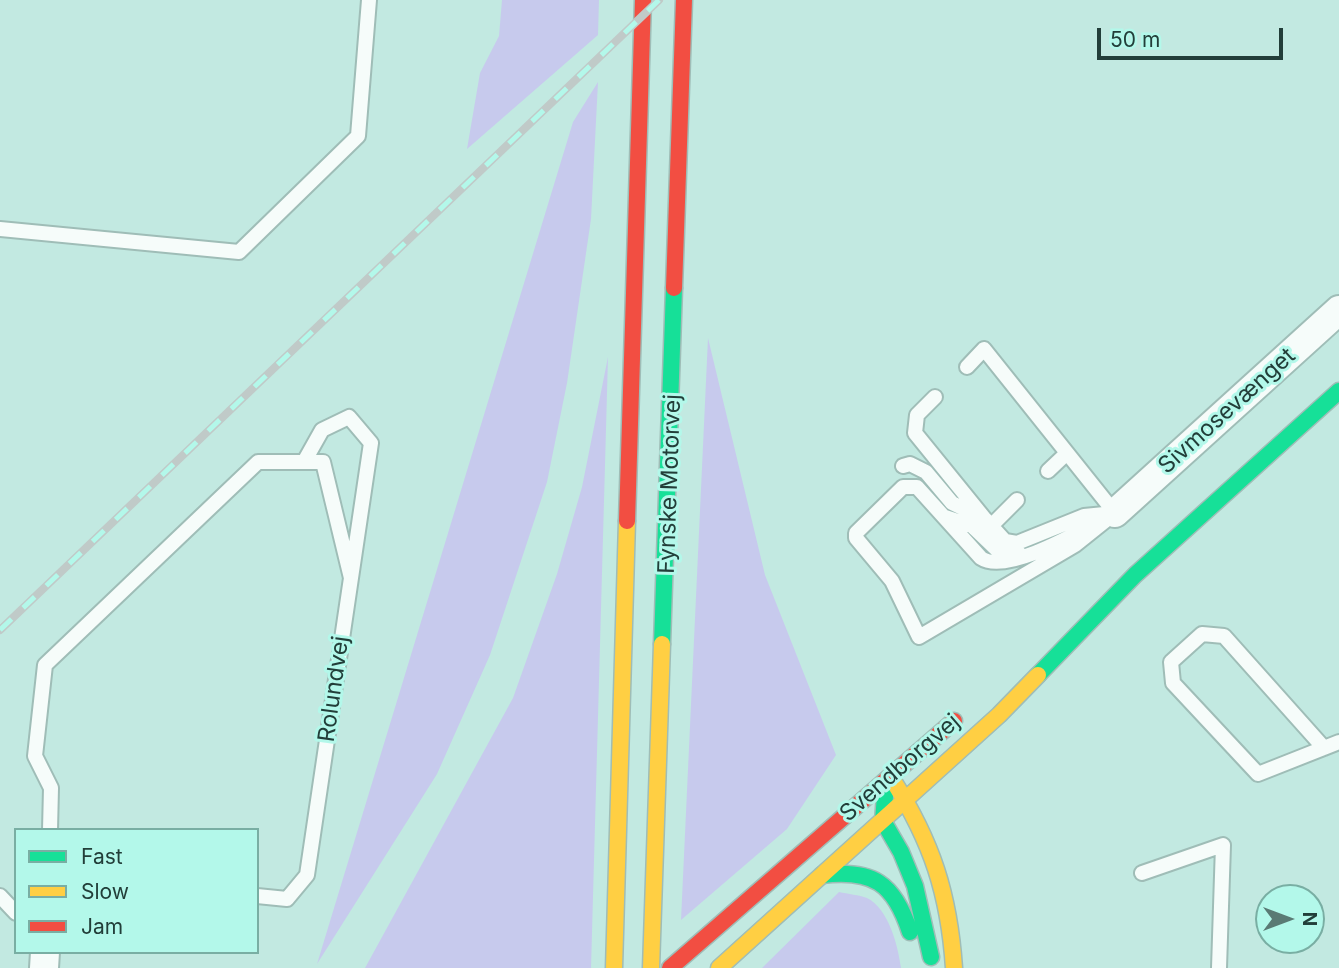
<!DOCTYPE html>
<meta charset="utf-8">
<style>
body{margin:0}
#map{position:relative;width:1339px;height:968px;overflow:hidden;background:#c2e9e1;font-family:Inter,sans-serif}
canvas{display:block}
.legend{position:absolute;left:14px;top:828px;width:245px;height:126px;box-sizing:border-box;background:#b3f8ea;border:2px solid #79aea3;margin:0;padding:9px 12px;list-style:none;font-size:21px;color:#223e39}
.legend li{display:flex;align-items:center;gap:14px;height:35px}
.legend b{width:35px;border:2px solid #79aea3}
.north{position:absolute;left:1255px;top:884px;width:70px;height:70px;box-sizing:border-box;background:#b3f8ea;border:2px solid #79aea3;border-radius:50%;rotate:90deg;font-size:19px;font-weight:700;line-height:28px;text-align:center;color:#223e39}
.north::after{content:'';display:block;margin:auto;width:24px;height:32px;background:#5a7a74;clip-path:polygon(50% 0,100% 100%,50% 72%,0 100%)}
.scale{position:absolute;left:1097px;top:28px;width:186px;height:32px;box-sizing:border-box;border:4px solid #223e39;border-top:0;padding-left:9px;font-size:21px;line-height:24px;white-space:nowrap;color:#223e39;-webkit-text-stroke:5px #b3f8ea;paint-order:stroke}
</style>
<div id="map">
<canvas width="1339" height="968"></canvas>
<ul class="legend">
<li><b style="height:9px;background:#16e098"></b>Fast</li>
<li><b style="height:9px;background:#ffcf43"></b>Slow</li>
<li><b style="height:9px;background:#f24e42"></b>Jam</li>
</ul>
<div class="north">N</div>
<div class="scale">50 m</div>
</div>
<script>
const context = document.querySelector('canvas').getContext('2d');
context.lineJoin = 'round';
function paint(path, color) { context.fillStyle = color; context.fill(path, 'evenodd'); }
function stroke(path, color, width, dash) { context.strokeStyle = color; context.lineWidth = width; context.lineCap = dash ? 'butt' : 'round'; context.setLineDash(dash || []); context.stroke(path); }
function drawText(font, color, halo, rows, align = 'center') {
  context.font = font + ' Inter,sans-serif'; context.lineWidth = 6; context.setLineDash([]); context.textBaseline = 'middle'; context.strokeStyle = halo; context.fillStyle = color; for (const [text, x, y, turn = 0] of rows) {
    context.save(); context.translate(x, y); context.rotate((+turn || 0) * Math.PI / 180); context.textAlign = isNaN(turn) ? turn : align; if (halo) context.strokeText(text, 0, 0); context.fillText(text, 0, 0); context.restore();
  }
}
paint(new Path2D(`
 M 502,0 L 599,0 L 598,35 L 467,149 L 480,73 L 499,36 Z
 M 598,82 L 591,219 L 567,383 L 547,482 L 490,655 L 437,774 L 317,964 L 573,122 Z
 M 708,338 L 765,575 L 836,755 L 787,829 L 681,920 Z
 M 608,357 L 591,968 L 365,968 L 513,698 L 557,574 L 582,487 Z
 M 839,892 C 848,894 859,895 867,898 C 889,909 898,946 901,968 L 762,968 Z`), '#c7caed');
const lane = new Path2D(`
 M 0,229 L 239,252 L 358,136 L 369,0
 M 935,397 L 917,415 L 915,433 L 984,518
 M 903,466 L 910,464 L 926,472 L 952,503 L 985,519 L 1005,541 L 1017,543 L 1084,516 L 1115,513 L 1075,545 L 919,637 L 892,581 L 856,538 L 856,533 L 903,487 L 917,487 L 981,558 C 1008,576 1087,527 1115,513 L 984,349 L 967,367
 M 1048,471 L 1067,453
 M 945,517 L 972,526 L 997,550 L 1020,554
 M 991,526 L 1017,500
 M 1324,748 L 1224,636 L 1202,634 L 1171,662 L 1173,683 L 1258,774 L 1339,742
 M 50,830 L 51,788 L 35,756 L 45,665 L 258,462 L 323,462 L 351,578
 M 1142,873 L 1223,845 L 1219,968
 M 0,896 L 16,913
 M 257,896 L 287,899 L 307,875 L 371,443 L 349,417 L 322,430 L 304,462`);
const street = new Path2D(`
 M 1115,513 L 1339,310
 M 44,968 L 45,952`);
const fast = new Path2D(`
 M 662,644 L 674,288
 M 1038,675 L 1135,575 L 1339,391
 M 885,796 L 883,821 L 901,852 L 915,886 L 931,957
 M 822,875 C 873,869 894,883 910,932`);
const slow = new Path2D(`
 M 892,779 C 932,842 949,894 954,968
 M 614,968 L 627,521
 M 651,968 L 662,644
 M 719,968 L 999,715 L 1038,675`);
const jam = new Path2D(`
 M 674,288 L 684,0
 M 627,521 L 643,0
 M 670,968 L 954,721`);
stroke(lane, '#9fbdb7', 18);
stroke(street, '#9fbdb7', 32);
stroke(fast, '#9fbdb7', 19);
stroke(slow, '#9fbdb7', 19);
stroke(jam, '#9fbdb7', 19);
stroke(lane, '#f6fcfa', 14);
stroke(street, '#f6fcfa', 28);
stroke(fast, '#16e098', 16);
stroke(slow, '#ffcf43', 16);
stroke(jam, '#f24e42', 16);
const rail = new Path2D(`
 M 0,630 L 659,0`);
stroke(rail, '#c0cac8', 8);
stroke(rail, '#b3f8ea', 5, [16]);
drawText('23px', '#223e39', '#b3f8ea', [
 ["Sivmosevænget",1227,411,-42],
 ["Fynske Motorvej",670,484,-88],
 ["Rolundvej",334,689,-82],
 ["Svendborgvej",900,768,-41]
]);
</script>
